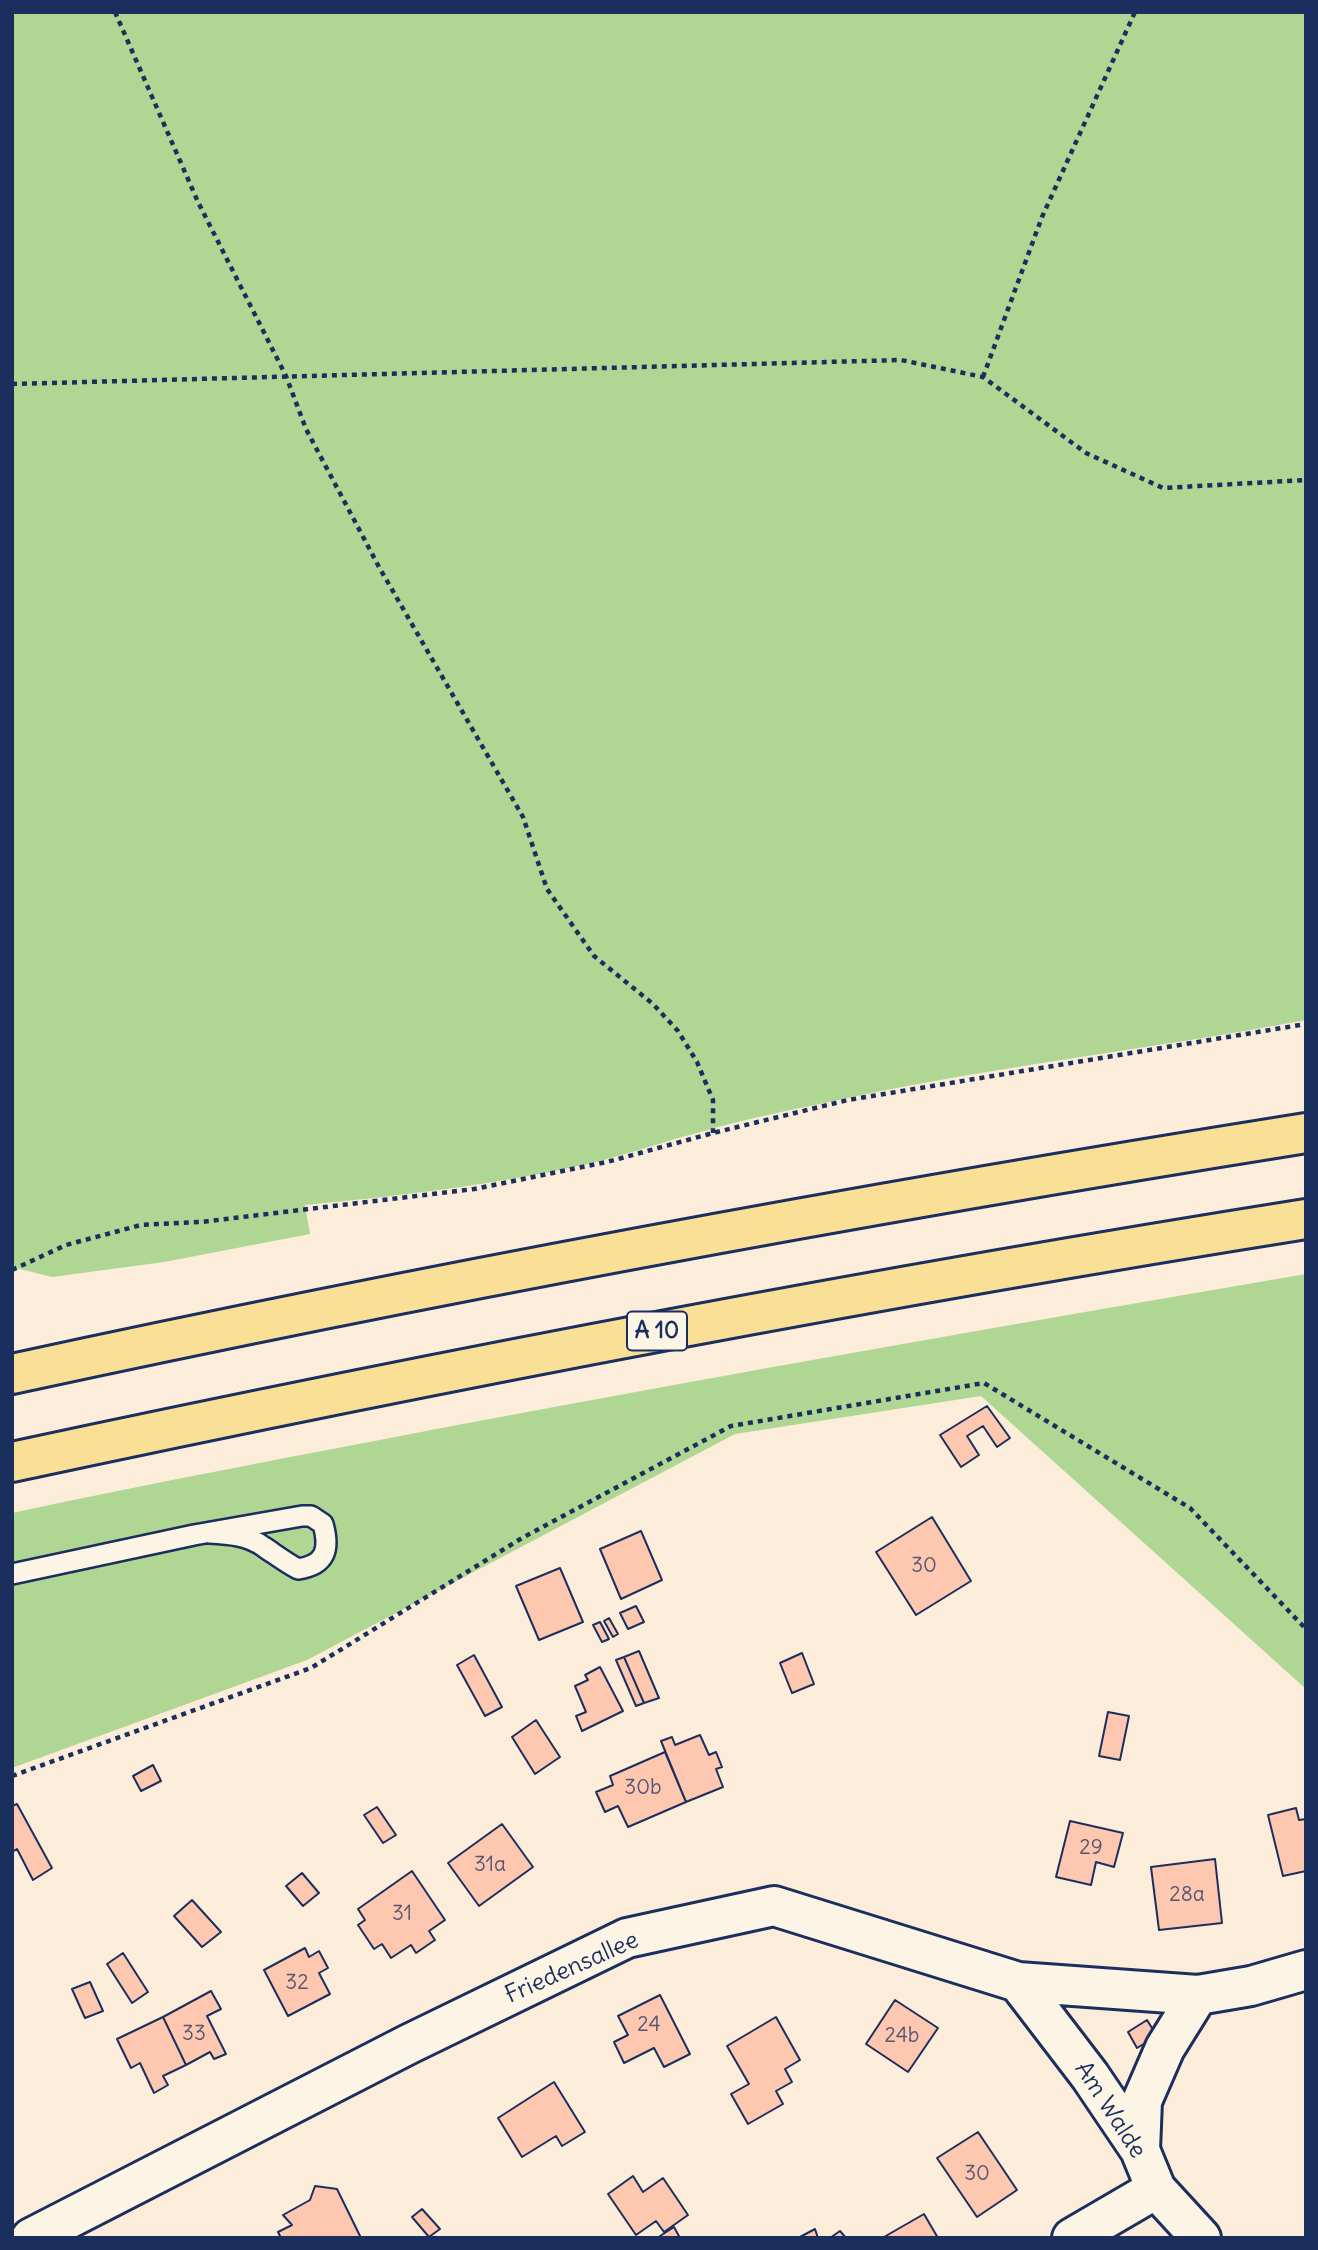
<!DOCTYPE html>
<style>
body{margin:0}
#map{position:relative;width:1318px;height:2250px;overflow:hidden;background:#fcecda;font-family:Delius,sans-serif}
canvas{display:block}
.frame{position:absolute;inset:0;border:14px solid #1b2f5e;pointer-events:none}
</style>
<div id="map">
<canvas width="1318" height="2250"></canvas>
<div class="frame"></div>
</div>
<script>
const context = document.querySelector('canvas').getContext('2d');
context.lineJoin = 'round';
function paint(path, color) { context.fillStyle = color; context.fill(path, 'evenodd'); }
function stroke(path, color, width, dash) { context.strokeStyle = color; context.lineWidth = width; context.lineCap = dash ? 'butt' : 'round'; context.setLineDash(dash || []); context.stroke(path); }
function drawText(font, color, halo, rows, align = 'center') {
  context.font = font + ' Delius,sans-serif'; context.lineWidth = 5; context.setLineDash([]); context.textBaseline = 'middle'; context.strokeStyle = halo; context.fillStyle = color; for (const [text, x, y, turn = 0] of rows) {
    context.save(); context.translate(x, y); context.rotate((+turn || 0) * Math.PI / 180); context.textAlign = isNaN(turn) ? turn : align; if (halo) context.strokeText(text, 0, 0); context.fillText(text, 0, 0); context.restore();
  }
}
paint(new Path2D(`
 M 12,12 L 1306,12 L 1306,1020 C 1152,1049 996,1066 843,1099 C 796,1109 749,1118 704,1131 C 665,1141 626,1155 587,1164 C 495,1185 399,1196 305,1205 L 310,1234 L 164,1262 L 52,1277 L 12,1267 Z
 M 1306,1274 L 1306,1689 L 981,1396 L 735,1434 L 307,1660 L 12,1768 L 12,1513 C 156,1482 302,1455 447,1427 C 733,1373 1019,1323 1306,1274 Z`), '#afd793');
const building = new Path2D(`
 M 987,1406 L 1010,1438 L 997,1447 L 983,1426 L 967,1436 L 979,1455 L 961,1467 L 940,1435 Z
 M 932,1517 L 971,1581 L 916,1615 L 876,1552 Z
 M 641,1531 L 662,1580 L 621,1599 L 600,1549 Z
 M 560,1568 L 583,1622 L 539,1640 L 516,1586 Z
 M 636,1606 L 644,1622 L 628,1629 L 620,1613 Z
 M 609,1618 L 618,1634 L 613,1637 L 604,1621 Z
 M 600,1622 L 609,1639 L 602,1642 L 593,1625 Z
 M 639,1651 L 659,1698 L 644,1703 L 624,1657 Z
 M 802,1653 L 814,1684 L 792,1693 L 780,1663 Z
 M 474,1655 L 502,1707 L 485,1716 L 457,1665 Z
 M 624,1657 L 644,1703 L 636,1706 L 616,1660 Z
 M 600,1667 L 623,1711 L 582,1731 L 576,1716 L 586,1712 L 575,1686 L 588,1680 L 585,1675 Z
 M 1108,1712 L 1129,1716 L 1120,1760 L 1099,1756 Z
 M 536,1720 L 560,1757 L 535,1774 L 512,1737 Z
 M 700,1735 L 709,1755 L 716,1752 L 722,1767 L 716,1769 L 723,1787 L 686,1802 L 661,1741 L 672,1737 L 675,1745 Z
 M 665,1752 L 686,1802 L 628,1827 L 618,1806 L 605,1812 L 596,1792 L 613,1785 L 610,1776 Z
 M 153,1765 L 161,1781 L 141,1791 L 133,1776 Z
 M 17,1804 L 52,1868 L 33,1880 L 17,1849 L 12,1852 L 12,1806 Z
 M 377,1807 L 396,1835 L 383,1843 L 364,1815 Z
 M 1296,1808 L 1299,1820 L 1306,1819 L 1306,1871 L 1283,1876 L 1268,1815 Z
 M 1070,1821 L 1123,1833 L 1114,1867 L 1096,1862 L 1091,1885 L 1056,1877 Z
 M 502,1824 L 533,1867 L 479,1906 L 448,1863 Z
 M 1215,1859 L 1222,1923 L 1159,1930 L 1151,1867 Z
 M 412,1871 L 445,1920 L 429,1931 L 435,1940 L 416,1953 L 411,1945 L 391,1958 L 382,1944 L 374,1949 L 358,1925 L 365,1920 L 358,1909 Z
 M 302,1873 L 319,1893 L 303,1906 L 286,1886 Z
 M 192,1900 L 221,1932 L 202,1947 L 174,1916 Z
 M 305,1948 L 309,1957 L 319,1951 L 328,1968 L 319,1973 L 330,1994 L 288,2016 L 264,1970 Z
 M 123,1953 L 148,1992 L 132,2003 L 107,1964 Z
 M 90,1982 L 103,2011 L 85,2018 L 72,1989 Z
 M 211,1991 L 221,2009 L 207,2016 L 226,2054 L 214,2059 L 210,2052 L 186,2065 L 163,2017 Z
 M 660,1995 L 690,2054 L 664,2067 L 654,2048 L 624,2063 L 614,2042 L 628,2035 L 618,2016 Z
 M 895,2000 L 938,2028 L 908,2072 L 866,2044 Z
 M 163,2017 L 186,2065 L 163,2076 L 168,2085 L 154,2093 L 140,2063 L 131,2068 L 117,2039 Z
 M 776,2017 L 800,2060 L 785,2069 L 792,2082 L 776,2091 L 783,2104 L 748,2124 L 731,2094 L 749,2084 L 727,2046 Z
 M 1147,2020 L 1157,2036 L 1137,2048 L 1128,2032 Z
 M 554,2082 L 585,2132 L 562,2146 L 556,2136 L 522,2157 L 498,2118 Z
 M 978,2132 L 1017,2190 L 977,2217 L 937,2158 Z
 M 633,2176 L 643,2192 L 663,2178 L 688,2215 L 664,2232 L 656,2221 L 636,2235 L 608,2194 Z
 M 315,2186 L 337,2189 L 361,2238 L 281,2238 L 278,2232 L 292,2225 L 283,2215 L 310,2200 Z
 M 422,2209 L 440,2229 L 429,2237 L 412,2217 Z
 M 924,2214 L 938,2238 L 884,2238 L 884,2237 Z
 M 674,2227 L 680,2238 L 657,2238 Z
 M 815,2229 L 818,2238 L 798,2238 Z
 M 840,2231 L 846,2238 L 830,2238 Z`);
paint(building, '#fec8b0');
stroke(building, '#1b2f5e', 2);
const lane = new Path2D(`
 M 12,1574 L 194,1535 L 302,1516 L 311,1516 L 323,1524 C 330,1549 326,1565 298,1569 C 285,1562 276,1555 264,1547 C 248,1535 228,1534 209,1533`);
const street = new Path2D(`
 M 1018,1982 L 1090,2076 L 1140,2150 L 1156,2189 L 1201,2238
 M 1140,2150 L 1142,2101 L 1165,2048 L 1198,1995
 M 31,2238 L 409,2044 L 627,1938 L 774,1906 L 1018,1982 L 1198,1995 L 1251,1986 L 1306,1970
 M 1072,2238 L 1156,2189`);
const highway = new Path2D(`
 M 12,1374 C 441,1281 873,1202 1306,1133
 M 12,1462 C 441,1370 872,1288 1306,1219`);
stroke(lane, '#1b2f5e', 24);
stroke(street, '#1b2f5e', 44);
stroke(highway, '#1b2f5e', 44);
stroke(new Path2D(`
 M 115,12 L 198,202 L 286,376 L 306,429 L 379,567 L 523,817 L 547,889 L 594,956 L 653,1004 L 678,1031 L 697,1062 L 713,1100 L 713,1133
 M 983,377 L 1042,217 L 1135,12
 M 12,384 L 901,360 L 983,377 L 1086,453 L 1163,488 L 1306,480
 M 12,1270 L 66,1245 L 141,1225 L 201,1222 L 474,1189 L 607,1162 L 713,1133 L 848,1100 L 1306,1024
 M 12,1776 L 311,1668 L 522,1538 L 731,1426 L 984,1383 L 1190,1508 L 1306,1629`), '#1b2f5e', 4.5, [5, 5]);
stroke(lane, '#fcf5e5', 19);
stroke(street, '#fcf5e5', 38);
stroke(highway, '#fadf96', 38);
drawText('21px', '#545572', null, [
 ["30",924,1566],
 ["30b",643,1788],
 ["29",1091,1848],
 ["31a",490,1865],
 ["28a",1187,1895],
 ["31",402,1914],
 ["32",297,1983],
 ["24",649,2025],
 ["33",194,2034],
 ["24b",902,2036],
 ["30",977,2174]
]);
for (const [x, y, w] of [
 [657,1331,60]
]) { const box = new Path2D(); box.roundRect(x - w / 2, y - 19.5, w, 39, 5); context.fillStyle = '#fcf5e5'; context.fill(box); stroke(box, '#1b2f5e', 2); }
drawText('bold 23px', '#1b2f5e', null, [
 ["A 10",657,1331]
]);
drawText('24px', '#1b2f5e', '#fcf5e5', [
 ["Friedensallee",572,1968,-24],
 ["Am Walde",1110,2110,57]
]);
</script>
